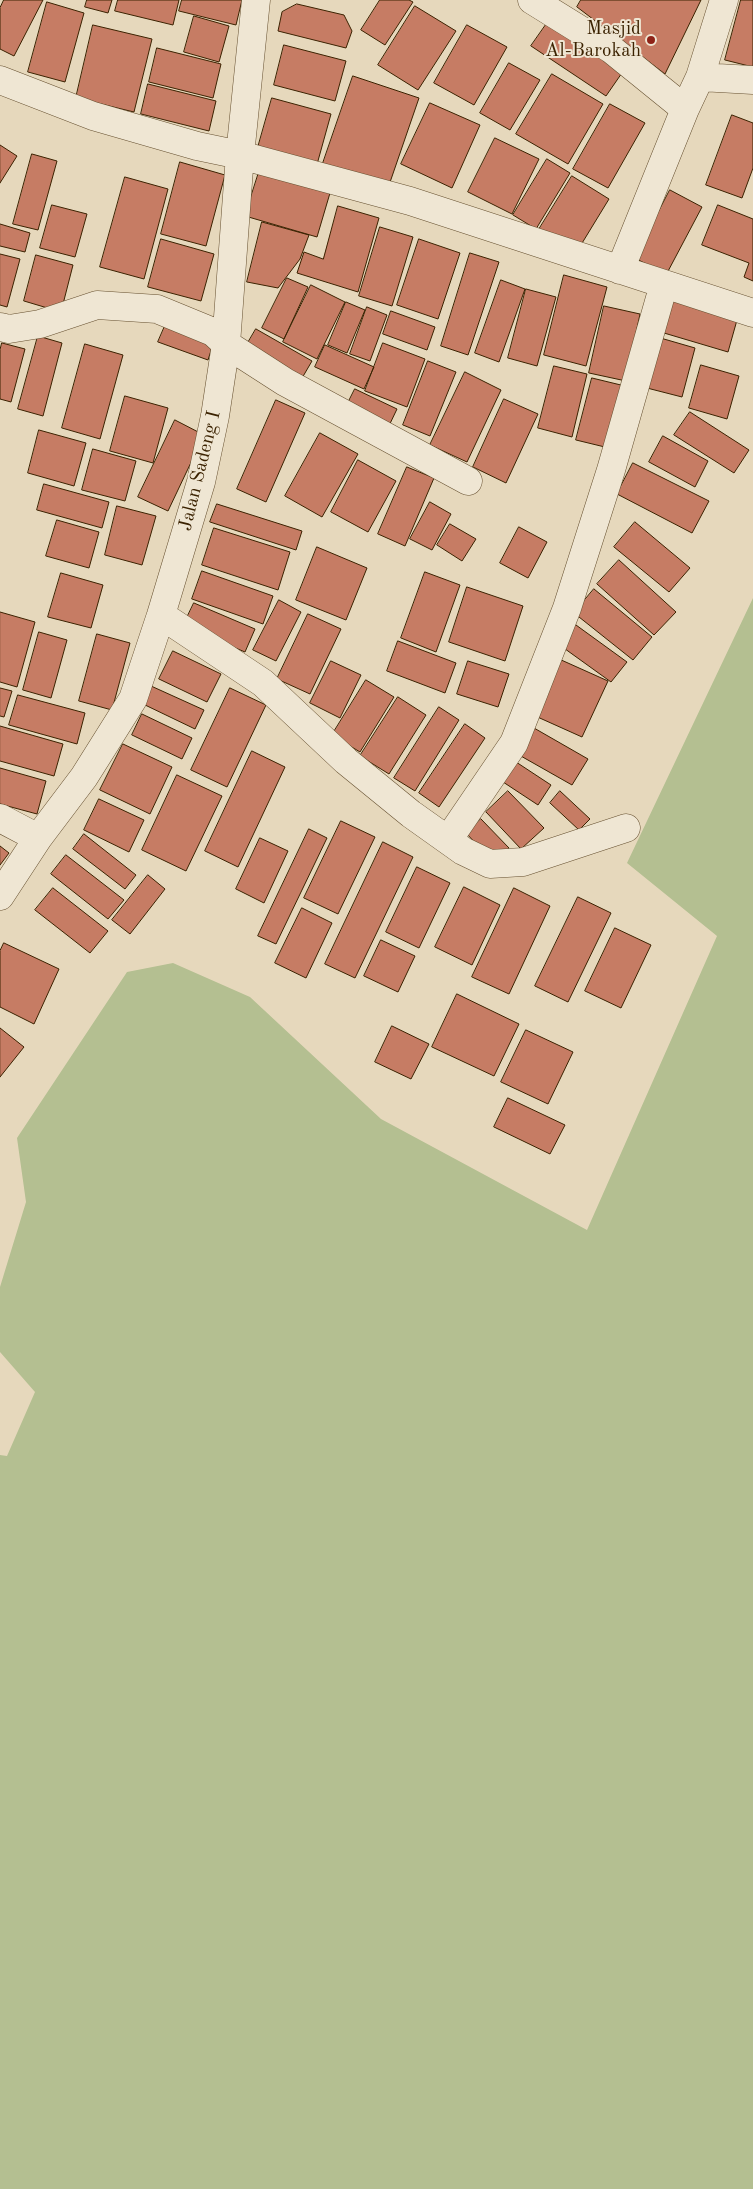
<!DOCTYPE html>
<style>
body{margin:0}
canvas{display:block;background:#e6d8bc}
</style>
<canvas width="753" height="2189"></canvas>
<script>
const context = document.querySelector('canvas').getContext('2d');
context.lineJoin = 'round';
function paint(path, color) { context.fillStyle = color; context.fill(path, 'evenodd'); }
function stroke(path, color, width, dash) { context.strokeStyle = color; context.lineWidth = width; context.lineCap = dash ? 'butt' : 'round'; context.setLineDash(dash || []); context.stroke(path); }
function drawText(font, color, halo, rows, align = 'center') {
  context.font = font + ' "Old Standard TT",serif'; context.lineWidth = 4; context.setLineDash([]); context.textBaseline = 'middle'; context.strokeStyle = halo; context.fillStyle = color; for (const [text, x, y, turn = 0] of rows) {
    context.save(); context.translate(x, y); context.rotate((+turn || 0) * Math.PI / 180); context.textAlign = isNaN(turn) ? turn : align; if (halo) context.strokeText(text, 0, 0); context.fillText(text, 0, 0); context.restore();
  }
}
paint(new Path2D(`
 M 753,598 L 753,2189 L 0,2189 L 0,1455 L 7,1456 L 35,1392 L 0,1352 L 0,1287 L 26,1202 L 17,1138 L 127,972 L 173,963 L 250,997 L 381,1119 L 587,1230 L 717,936 L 627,863 Z`), '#b4bf91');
const building = new Path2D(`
 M 4,0 L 43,0 L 14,56 L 0,49 L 0,8 Z
 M 87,0 L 112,0 L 108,13 L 85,7 Z
 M 118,0 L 179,0 L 173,25 L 115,11 Z
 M 182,0 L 242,0 L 236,25 L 179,11 Z
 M 380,0 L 409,0 L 413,2 L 385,45 L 361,30 Z
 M 581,0 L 701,0 L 665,74 L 577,7 Z
 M 741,0 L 753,0 L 753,67 L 725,60 Z
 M 47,2 L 84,13 L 65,82 L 28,72 Z
 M 297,4 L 344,15 L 352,31 L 346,48 L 278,31 L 282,12 Z
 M 415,6 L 456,31 L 418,90 L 378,65 Z
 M 194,16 L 229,26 L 219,62 L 184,52 Z
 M 550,19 L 624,70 L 606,96 L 531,46 Z
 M 93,25 L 152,39 L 134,112 L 76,98 Z
 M 467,25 L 507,47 L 474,105 L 434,83 Z
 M 284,45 L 346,61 L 335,101 L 274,85 Z
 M 157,48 L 221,64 L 213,98 L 149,82 Z
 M 509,63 L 540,80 L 510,130 L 480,113 Z
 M 552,74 L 603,104 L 568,164 L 516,134 Z
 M 353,76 L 419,98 L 387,191 L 321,169 Z
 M 148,84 L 216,101 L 209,131 L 141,114 Z
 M 272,98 L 331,114 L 316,168 L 257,151 Z
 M 430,103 L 480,125 L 452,188 L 401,164 Z
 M 610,104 L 645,123 L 608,188 L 573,169 Z
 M 732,115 L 753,123 L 753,168 L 742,198 L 706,185 Z
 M 495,138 L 539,159 L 512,214 L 468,192 Z
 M 0,145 L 17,156 L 0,183 Z
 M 32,154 L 57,161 L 38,230 L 13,224 Z
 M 547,159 L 570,173 L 536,229 L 513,215 Z
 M 180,162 L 225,175 L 206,246 L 161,234 Z
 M 259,172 L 330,193 L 317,237 L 245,216 Z
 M 572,176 L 609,199 L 576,253 L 538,231 Z
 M 125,177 L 168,189 L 144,279 L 100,267 Z
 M 670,190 L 702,207 L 666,275 L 635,258 Z
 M 52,205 L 87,214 L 75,257 L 40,248 Z
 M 718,205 L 753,219 L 753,281 L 744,277 L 749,263 L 702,245 Z
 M 338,206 L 379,218 L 358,292 L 297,273 L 304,252 L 323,259 Z
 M 262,222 L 309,235 L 300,259 L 278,288 L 247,282 Z
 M 0,224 L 30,233 L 25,252 L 0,246 Z
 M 380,227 L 413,237 L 392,306 L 359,296 Z
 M 161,239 L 214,254 L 201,301 L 148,287 Z
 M 419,239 L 460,253 L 438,319 L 397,305 Z
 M 470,253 L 499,262 L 468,355 L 441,346 Z
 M 0,254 L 20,259 L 7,307 L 0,305 Z
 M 36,255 L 73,265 L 61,312 L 24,301 Z
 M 564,275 L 607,287 L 586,366 L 544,355 Z
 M 287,278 L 308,287 L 284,339 L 262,328 Z
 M 501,280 L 525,289 L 499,362 L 475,353 Z
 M 311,285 L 345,302 L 317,359 L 283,342 Z
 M 526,289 L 556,297 L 537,366 L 508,358 Z
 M 673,301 L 737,320 L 728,352 L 664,333 Z
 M 346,302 L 365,310 L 347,353 L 328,345 Z
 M 604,306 L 640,314 L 626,381 L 589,373 Z
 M 367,307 L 387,315 L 370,361 L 350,354 Z
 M 391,311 L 435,327 L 427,350 L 383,334 Z
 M 168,319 L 215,338 L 208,360 L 158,342 Z
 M 256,329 L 312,361 L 298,385 L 242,353 Z
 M 38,336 L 62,343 L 43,416 L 18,409 Z
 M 657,337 L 695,348 L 682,397 L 643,387 Z
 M 2,343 L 25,349 L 11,402 L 0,399 L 0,350 Z
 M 383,343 L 425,359 L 407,407 L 365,391 Z
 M 85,344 L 123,355 L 100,439 L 62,428 Z
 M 325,345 L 374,367 L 364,389 L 315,367 Z
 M 428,361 L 456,372 L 430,436 L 403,425 Z
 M 701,365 L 739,376 L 727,419 L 689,408 Z
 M 554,366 L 587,374 L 572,437 L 538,428 Z
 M 465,372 L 501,390 L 467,462 L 430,445 Z
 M 592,378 L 625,386 L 609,448 L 576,440 Z
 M 355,389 L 397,409 L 386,432 L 344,411 Z
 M 125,396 L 168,408 L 153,463 L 110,451 Z
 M 504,399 L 538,414 L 506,483 L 473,467 Z
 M 276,400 L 305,413 L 266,502 L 237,489 Z
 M 690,412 L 749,450 L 734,473 L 674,435 Z
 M 175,420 L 204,435 L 168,511 L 138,497 Z
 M 39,430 L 86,443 L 74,486 L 28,473 Z
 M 320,433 L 358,454 L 322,517 L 285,496 Z
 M 663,436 L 708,461 L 695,487 L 649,462 Z
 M 93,449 L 136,461 L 125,501 L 82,490 Z
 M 358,460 L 396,481 L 368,532 L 331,512 Z
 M 633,463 L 709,501 L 692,533 L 617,494 Z
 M 407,467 L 434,478 L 405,546 L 378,534 Z
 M 44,484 L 109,502 L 102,528 L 37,510 Z
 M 430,502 L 451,514 L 432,550 L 410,539 Z
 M 217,504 L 302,531 L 296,550 L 210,522 Z
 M 117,506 L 156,516 L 142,565 L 105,555 Z
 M 57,520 L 99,532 L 89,568 L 46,556 Z
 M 635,522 L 690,568 L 669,592 L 614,547 Z
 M 450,524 L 476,539 L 462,561 L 437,545 Z
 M 519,527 L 547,542 L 528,578 L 500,563 Z
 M 214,528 L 290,552 L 278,590 L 202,565 Z
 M 317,547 L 367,568 L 346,620 L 296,600 Z
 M 619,560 L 676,612 L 654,635 L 597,584 Z
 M 202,571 L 273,596 L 263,624 L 192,599 Z
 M 425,572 L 460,585 L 436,652 L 401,638 Z
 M 61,573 L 103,585 L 91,628 L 48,617 Z
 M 467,587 L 523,606 L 505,661 L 449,642 Z
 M 594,589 L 652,637 L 633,660 L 574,613 Z
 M 279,600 L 301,612 L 276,661 L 253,650 Z
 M 194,603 L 255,629 L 245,652 L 183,626 Z
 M 0,612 L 35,622 L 17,687 L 0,682 Z
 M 308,614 L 341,629 L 310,694 L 277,679 Z
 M 576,625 L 627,662 L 611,682 L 561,646 Z
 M 39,632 L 67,640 L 51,698 L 23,690 Z
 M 97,634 L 130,643 L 112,710 L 79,701 Z
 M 398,641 L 456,663 L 445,693 L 387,671 Z
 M 173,651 L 221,674 L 207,702 L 159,679 Z
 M 559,659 L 608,681 L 582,737 L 533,715 Z
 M 331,661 L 361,675 L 340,718 L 310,703 Z
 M 468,661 L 509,674 L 498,707 L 457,694 Z
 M 366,680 L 394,697 L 360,752 L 332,735 Z
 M 151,686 L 204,710 L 195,729 L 143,704 Z
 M 0,688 L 12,691 L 4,717 L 0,716 Z
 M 230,688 L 266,705 L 227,787 L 191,770 Z
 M 18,695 L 85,713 L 77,744 L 9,725 Z
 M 398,697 L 426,715 L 389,774 L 360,756 Z
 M 439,707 L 459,720 L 415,791 L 394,778 Z
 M 142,714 L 192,738 L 182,759 L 132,735 Z
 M 465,724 L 485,738 L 439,807 L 419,793 Z
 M 527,724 L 588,759 L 572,785 L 512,751 Z
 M 0,726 L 63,744 L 54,776 L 0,761 Z
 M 123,744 L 172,767 L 150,814 L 100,790 Z
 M 252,751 L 285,767 L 238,867 L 205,851 Z
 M 513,760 L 551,785 L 538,805 L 500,780 Z
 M 0,768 L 46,781 L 37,814 L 0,804 Z
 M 177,775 L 222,796 L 186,871 L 142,850 Z
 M 508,791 L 544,828 L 521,849 L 486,812 Z
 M 560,791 L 590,819 L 579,830 L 550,803 Z
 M 99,799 L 144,820 L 129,852 L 84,830 Z
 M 481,819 L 509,848 L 493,862 L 466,833 Z
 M 341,821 L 375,837 L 338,914 L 304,898 Z
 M 309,829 L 327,838 L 276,944 L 258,936 Z
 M 84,834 L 136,875 L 125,889 L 73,849 Z
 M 260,838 L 288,851 L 264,903 L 236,889 Z
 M 383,842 L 413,857 L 355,978 L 325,964 Z
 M 0,846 L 9,853 L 0,865 Z
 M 66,855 L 124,900 L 108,919 L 51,874 Z
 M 417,867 L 450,883 L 419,948 L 386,932 Z
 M 148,875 L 165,889 L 130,934 L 112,920 Z
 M 464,887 L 500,905 L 472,965 L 435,947 Z
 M 53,888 L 108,931 L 90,953 L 35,910 Z
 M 514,888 L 550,906 L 509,994 L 472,977 Z
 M 578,897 L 611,913 L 568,1002 L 535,986 Z
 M 302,908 L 332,923 L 306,978 L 275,963 Z
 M 615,928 L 651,945 L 621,1008 L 585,991 Z
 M 381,940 L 415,956 L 398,992 L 364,976 Z
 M 4,943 L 59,969 L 34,1024 L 0,1007 L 0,951 Z
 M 457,994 L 519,1024 L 494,1076 L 432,1047 Z
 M 392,1026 L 429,1044 L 411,1079 L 375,1062 Z
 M 0,1028 L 24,1047 L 0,1077 Z
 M 526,1030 L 573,1052 L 548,1104 L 501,1082 Z
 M 508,1098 L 565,1125 L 550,1154 L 494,1127 Z`);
paint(building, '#c67c64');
stroke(building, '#3b2201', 1);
const minor = new Path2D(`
 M 532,0 L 611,49 L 685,109
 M 700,77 L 753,80
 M 0,80 L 93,116 L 197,146 L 240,155 L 410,201 L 753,313
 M 620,270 L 685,109 L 700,77 L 724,0
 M 0,327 L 9,329 L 40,324 L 97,305 L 157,309 L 213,332 L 226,344 L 285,382 L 468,481
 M 161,615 L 263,683 L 346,761 L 411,814 L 463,851 L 490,864 L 523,862 L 626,828
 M 0,818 L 38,838
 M 448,840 L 514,743 L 567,608 L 611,470 L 664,284
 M 0,896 L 38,838 L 84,777 L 133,699 L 161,615 L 201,482 L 215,416 L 226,344 L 240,155 L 256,0`);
stroke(minor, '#665030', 29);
stroke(minor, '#efe6d3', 28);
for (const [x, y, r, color] of [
 [651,40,5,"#8f2418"]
]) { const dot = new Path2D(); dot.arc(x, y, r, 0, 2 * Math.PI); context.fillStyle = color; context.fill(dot); stroke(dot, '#efe6d3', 2); }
drawText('19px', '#3b2201', '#efe6d3', [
 ["Masjid",641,29],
 ["Al-Barokah",641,51]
], 'right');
drawText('19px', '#3b2201', '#efe6d3', [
 ["Jalan Sadeng I",200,471,-76]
]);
</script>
